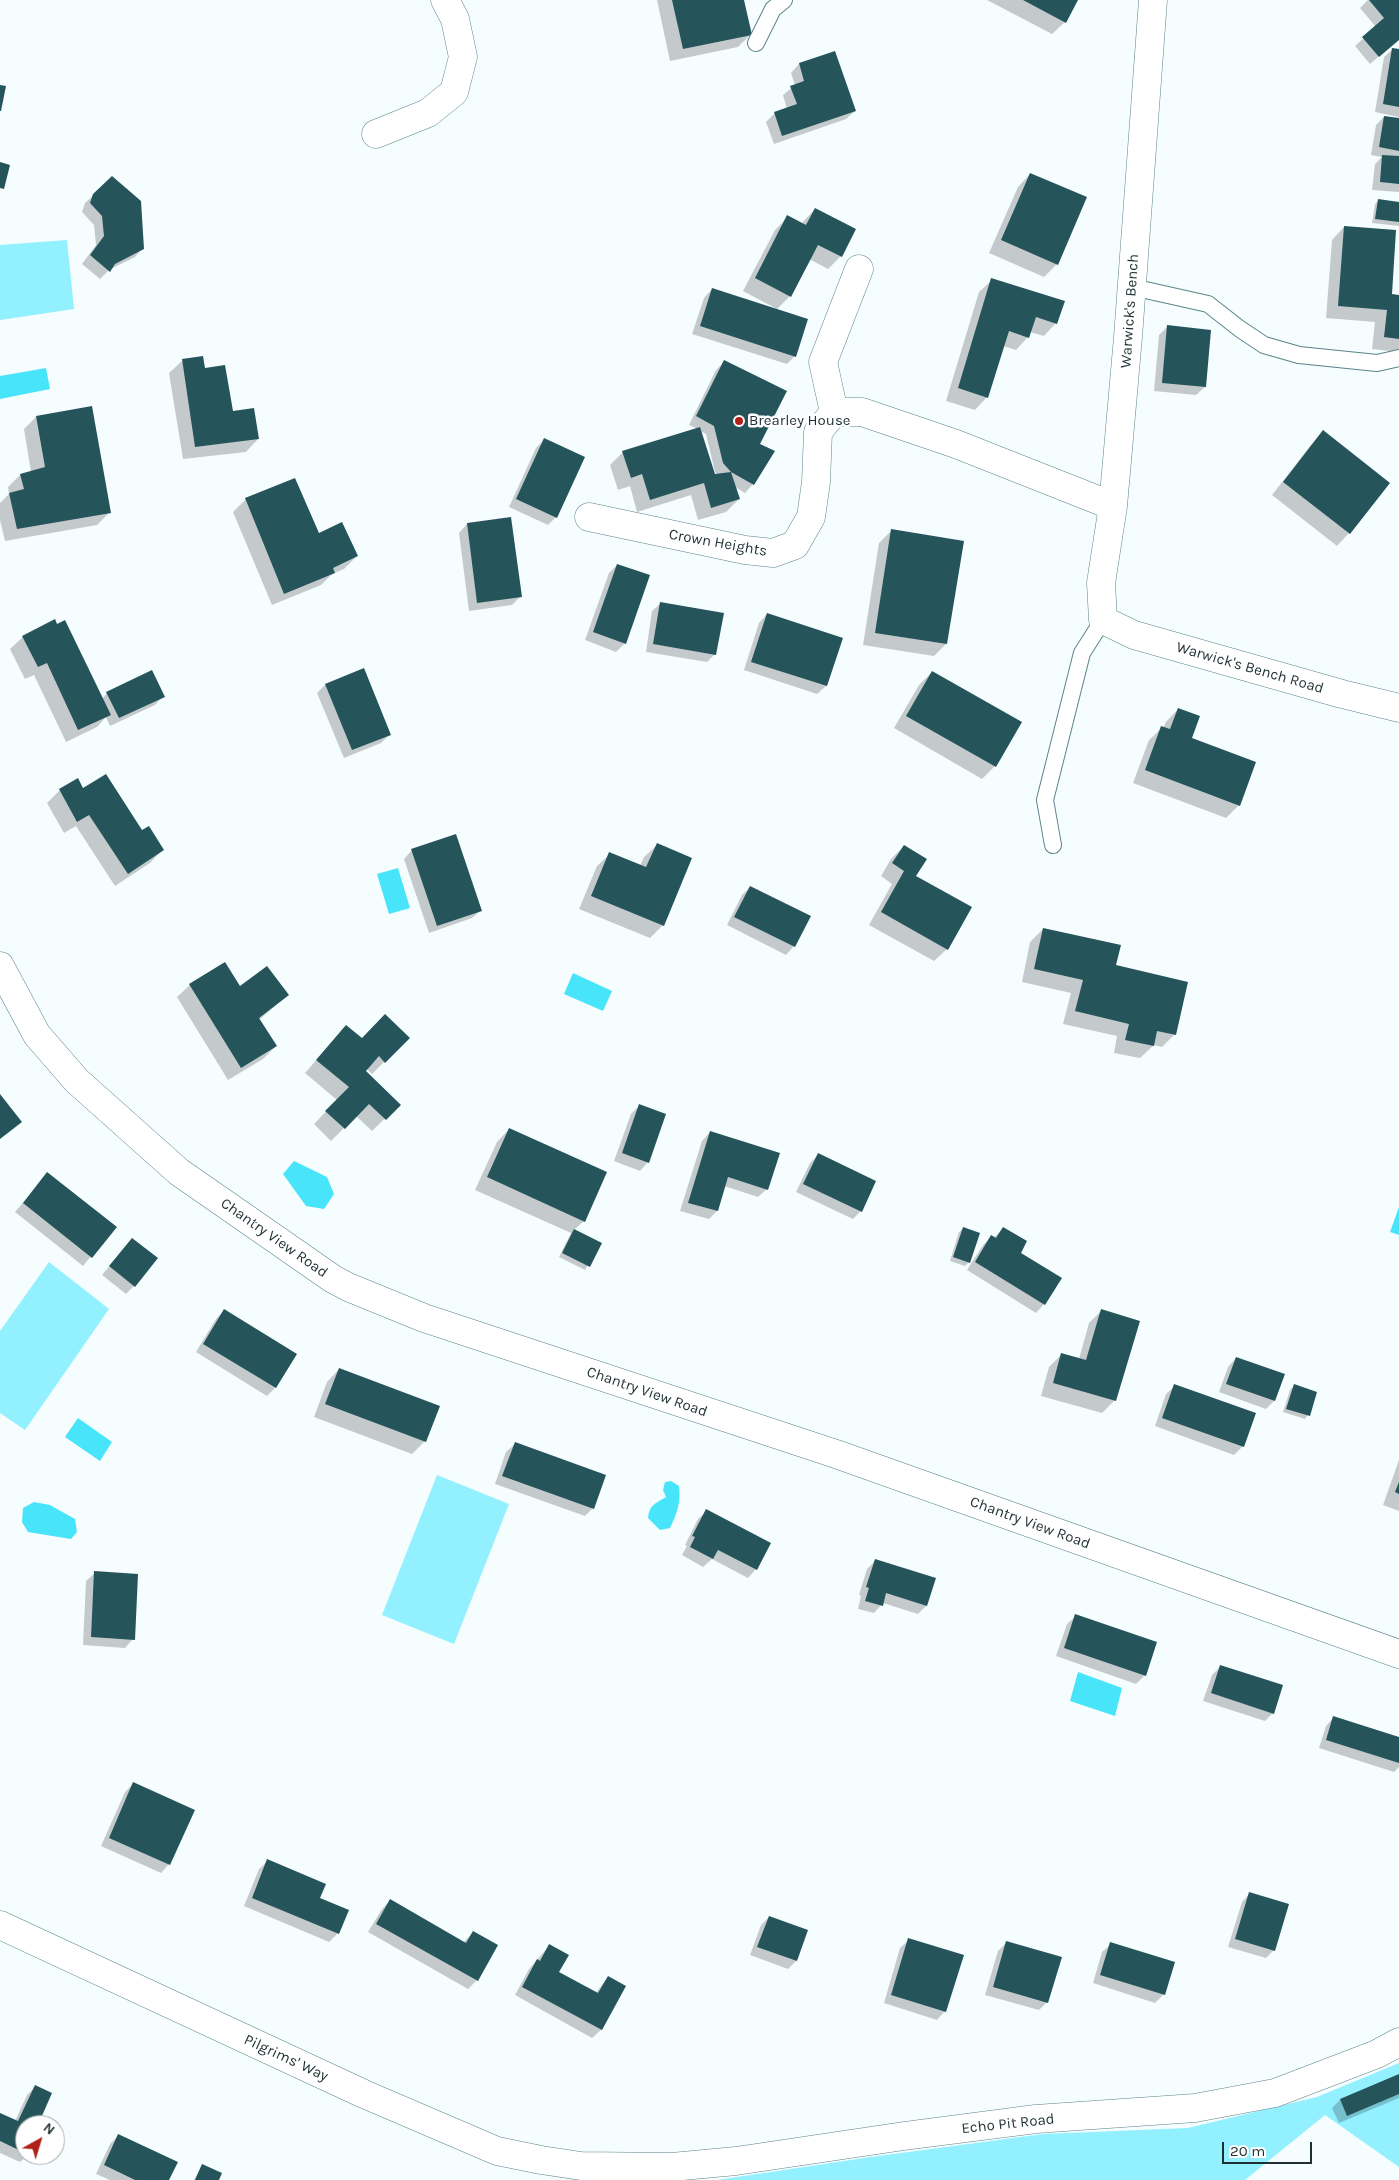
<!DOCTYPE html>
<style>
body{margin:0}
#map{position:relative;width:1399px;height:2180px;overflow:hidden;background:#f5fdff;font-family:Karla,sans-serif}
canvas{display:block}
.north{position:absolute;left:15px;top:2115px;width:50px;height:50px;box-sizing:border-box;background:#fff;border:1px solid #a5acad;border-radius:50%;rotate:39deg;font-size:14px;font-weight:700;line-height:20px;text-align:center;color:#1f3033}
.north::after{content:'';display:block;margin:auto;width:18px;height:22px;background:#b02017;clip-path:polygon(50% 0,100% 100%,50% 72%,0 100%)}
.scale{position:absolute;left:1222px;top:2142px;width:90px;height:22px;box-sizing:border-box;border:2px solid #1f3033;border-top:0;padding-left:6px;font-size:15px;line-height:18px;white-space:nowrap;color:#1f3033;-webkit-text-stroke:4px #fff;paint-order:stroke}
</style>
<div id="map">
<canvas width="1399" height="2180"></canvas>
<div class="north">N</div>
<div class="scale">20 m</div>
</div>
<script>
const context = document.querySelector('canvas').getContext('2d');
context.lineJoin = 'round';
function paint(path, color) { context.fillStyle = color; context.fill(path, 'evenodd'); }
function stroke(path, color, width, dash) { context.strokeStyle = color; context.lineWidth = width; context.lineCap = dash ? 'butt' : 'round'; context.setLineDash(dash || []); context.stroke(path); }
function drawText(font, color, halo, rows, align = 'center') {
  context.font = font + ' Karla,sans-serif'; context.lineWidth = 5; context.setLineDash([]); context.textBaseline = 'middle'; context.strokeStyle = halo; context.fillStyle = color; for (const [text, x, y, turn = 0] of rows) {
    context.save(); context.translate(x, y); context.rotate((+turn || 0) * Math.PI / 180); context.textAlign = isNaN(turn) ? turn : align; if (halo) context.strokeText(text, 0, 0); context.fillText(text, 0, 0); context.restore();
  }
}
paint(new Path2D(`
 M 67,240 L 74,309 L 0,320 L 0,245 Z
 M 49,1262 L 109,1309 L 25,1430 L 0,1413 L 0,1331 Z
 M 437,1475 L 509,1504 L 454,1644 L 382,1615 Z
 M 1399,2063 L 1399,2167 L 1325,2115 L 1245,2180 L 717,2180 L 871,2157 L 1043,2134 L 1188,2128 L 1317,2097 Z`), '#93f0ff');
paint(new Path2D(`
 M 46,368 L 50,389 L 0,399 L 0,376 Z
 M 398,868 L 410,908 L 389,914 L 377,874 Z
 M 573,973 L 612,991 L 603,1011 L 564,994 Z
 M 294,1161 L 327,1177 L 334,1194 L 324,1209 L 306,1206 L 283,1174 Z
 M 1399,1207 L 1399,1235 L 1390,1232 Z
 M 78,1418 L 112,1442 L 100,1461 L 65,1437 Z
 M 671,1481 L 679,1486 C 681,1502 677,1514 670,1528 L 660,1530 L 648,1518 C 650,1504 655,1504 666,1497 L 663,1490 L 665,1482 Z
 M 34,1502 L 50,1505 L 75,1519 L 77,1532 L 71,1539 L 28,1532 L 22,1522 L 23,1508 Z
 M 1078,1672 L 1122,1688 L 1115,1716 L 1070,1701 Z`), '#48e4fa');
paint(new Path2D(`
 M 657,0 L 743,0 L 750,35 L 738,47 L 670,61 Z
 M 987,0 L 1076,0 L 1065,22 L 1052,34 Z
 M 1368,0 L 1399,0 L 1399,39 L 1370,64 L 1355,46 L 1376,27 L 1360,8 Z
 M 1393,49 L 1399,50 L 1399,117 L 1375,112 L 1384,57 Z
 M 835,53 L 855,111 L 846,119 L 774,144 L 766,122 L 775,113 L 787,109 L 783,95 L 795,85 L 791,73 L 799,64 Z
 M 1384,117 L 1399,119 L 1399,192 L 1372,190 L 1375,164 L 1382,157 L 1371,155 L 1376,125 Z
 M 1030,174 L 1057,264 L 1044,277 L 989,253 L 1018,187 Z
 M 94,195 L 143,248 L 135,257 L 109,270 L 100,279 L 82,264 L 96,245 L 94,225 L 82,212 L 85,203 Z
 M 1379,200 L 1399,203 L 1399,226 L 1372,223 L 1375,204 Z
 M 815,209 L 841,256 L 828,269 L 809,259 L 790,296 L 777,309 L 743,291 L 775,230 L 788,217 L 801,224 Z
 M 1344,227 L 1390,295 L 1399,296 L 1399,352 L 1372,349 L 1375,322 L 1326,318 L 1332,240 Z
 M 992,280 L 1056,323 L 1044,336 L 1030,332 L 1028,337 L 1016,350 L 1003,346 L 987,397 L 975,410 L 946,401 L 979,292 Z
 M 712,289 L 795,356 L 787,364 L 692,334 L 704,298 Z
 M 1168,326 L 1205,387 L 1196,395 L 1154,391 L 1159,335 Z
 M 202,358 L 204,370 L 232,413 L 258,439 L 246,452 L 183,459 L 169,373 L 182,361 Z
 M 724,362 L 758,445 L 753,484 L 745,493 L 735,487 L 739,499 L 726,512 L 698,520 L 691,495 L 637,512 L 630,486 L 618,490 L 610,465 L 623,452 L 698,429 L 689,425 L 716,370 ZM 700,431 L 706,434 L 715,472 L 718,475 L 714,475 Z
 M 36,417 L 109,513 L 97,525 L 5,541 L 0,520 L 0,503 L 9,494 L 8,487 L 20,475 L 31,472 L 24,429 Z
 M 1323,432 L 1349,533 L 1337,546 L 1272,495 L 1311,445 Z
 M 544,440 L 556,517 L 548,525 L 509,507 L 536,448 Z
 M 246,499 L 357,556 L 344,569 L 332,574 L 321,585 L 272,605 L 233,512 Z
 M 467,524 L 520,597 L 512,605 L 469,611 L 459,533 Z
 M 892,530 L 946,644 L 934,656 L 863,645 L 879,543 Z
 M 617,565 L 625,643 L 616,652 L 585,640 L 609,573 Z
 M 661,603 L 715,654 L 707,662 L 646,652 L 652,611 Z
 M 767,614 L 841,638 L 826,686 L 817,694 L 744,670 L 759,623 Z
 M 23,637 L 102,699 L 107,693 L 163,696 L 155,705 L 110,726 L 106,717 L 97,727 L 66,742 L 34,675 L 25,679 L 10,649 Z
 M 363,669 L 390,734 L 381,743 L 344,758 L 317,693 L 325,685 Z
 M 932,672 L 995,766 L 982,779 L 894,728 L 919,685 Z
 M 1178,709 L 1191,739 L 1239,805 L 1226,818 L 1133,783 L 1149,740 L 1162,728 L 1163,728 L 1166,722 Z
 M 77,780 L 83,790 L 141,831 L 162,850 L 150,863 L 115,886 L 76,826 L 64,833 L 47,803 L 60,790 Z
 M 657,845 L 663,925 L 650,938 L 579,909 L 597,866 L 610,854 L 640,866 L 644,857 Z
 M 904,846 L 915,877 L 947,949 L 934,961 L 869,925 L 892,884 L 881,876 L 891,859 Z
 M 412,850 L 481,910 L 472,918 L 429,933 L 404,859 Z
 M 750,887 L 794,946 L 786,955 L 727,925 L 742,895 Z
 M 1043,929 L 1115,966 L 1175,1034 L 1162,1047 L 1154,1045 L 1140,1058 L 1114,1053 L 1117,1036 L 1063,1024 L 1071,993 L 1022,982 L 1030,942 Z
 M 190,985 L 239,988 L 288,995 L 259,1020 L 276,1046 L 263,1059 L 228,1080 L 177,997 Z
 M 346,1026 L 362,1039 L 408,1038 L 372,1074 L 367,1069 L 365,1071 L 399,1105 L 372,1131 L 356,1116 L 331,1141 L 314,1124 L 337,1100 L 305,1073 Z
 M 639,1106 L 648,1162 L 640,1171 L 614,1161 L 631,1114 Z
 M 509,1129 L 584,1221 L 574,1230 L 600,1243 L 585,1270 L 559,1257 L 571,1233 L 475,1190 L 497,1142 Z
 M 710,1132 L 767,1189 L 758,1197 L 724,1186 L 717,1211 L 709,1219 L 680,1211 L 702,1141 Z
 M 818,1155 L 861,1211 L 853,1219 L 796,1192 L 810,1163 Z
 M 48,1173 L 115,1227 L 83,1266 L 15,1212 Z
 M 1003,1228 L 1044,1304 L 1036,1313 L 967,1270 L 983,1245 L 991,1237 L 994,1238 Z
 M 963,1229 L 969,1262 L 965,1266 L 950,1261 L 959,1232 Z
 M 132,1239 L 134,1286 L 126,1294 L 102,1275 Z
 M 1102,1310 L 1115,1400 L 1102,1413 L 1041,1396 L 1049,1367 L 1062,1354 L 1079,1359 L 1089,1323 Z
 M 224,1311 L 295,1354 L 275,1388 L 267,1396 L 196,1352 L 216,1319 Z
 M 1236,1358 L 1274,1401 L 1266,1409 L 1219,1392 L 1228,1367 Z
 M 339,1369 L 425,1441 L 412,1454 L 314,1417 L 327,1382 Z
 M 1175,1386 L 1243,1446 L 1234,1455 L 1155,1426 L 1166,1394 Z
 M 1294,1386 L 1308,1415 L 1305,1419 L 1283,1412 L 1290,1390 Z
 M 515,1444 L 593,1508 L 585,1516 L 495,1484 L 506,1452 Z
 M 1399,1460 L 1399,1511 L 1383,1505 Z
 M 707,1511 L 756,1569 L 748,1578 L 712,1559 L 703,1567 L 682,1555 L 687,1546 L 685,1545 L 698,1519 Z
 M 875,1561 L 926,1606 L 918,1614 L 883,1603 L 874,1613 L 858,1609 L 861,1596 L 859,1595 L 867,1569 Z
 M 95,1573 L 133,1639 L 125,1648 L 83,1645 L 86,1581 Z
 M 1076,1616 L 1145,1675 L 1136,1684 L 1056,1656 L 1067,1624 Z
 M 1220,1667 L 1273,1713 L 1265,1721 L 1203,1701 L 1212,1675 Z
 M 1334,1717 L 1399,1738 L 1399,1767 L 1394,1772 L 1319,1748 L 1326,1726 Z
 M 133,1784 L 169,1864 L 161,1873 L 101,1846 L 125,1792 Z
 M 268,1861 L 319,1899 L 338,1933 L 329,1942 L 244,1906 L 259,1869 Z
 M 1250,1893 L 1274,1950 L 1266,1958 L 1228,1947 L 1242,1902 Z
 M 390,1901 L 463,1943 L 473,1932 L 497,1946 L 477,1980 L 468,1989 L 368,1932 L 382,1909 Z
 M 769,1917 L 796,1961 L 788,1969 L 750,1955 L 761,1925 Z
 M 909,1940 L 945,2011 L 937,2020 L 884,2003 L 900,1948 Z
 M 1006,1943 L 1047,2002 L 1039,2010 L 985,1995 L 998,1951 Z
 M 1111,1944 L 1164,1994 L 1155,2003 L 1093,1983 L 1102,1952 Z
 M 549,1946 L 558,1973 L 596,1993 L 608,1977 L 624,1986 L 601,2030 L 592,2038 L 515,1995 L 529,1969 Z
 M 1399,2075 L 1399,2098 L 1339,2123 L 1332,2108 L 1340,2100 Z
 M 35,2087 L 36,2125 L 25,2125 L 25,2155 L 28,2155 L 20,2162 L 0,2153 L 0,2114 L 15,2121 L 27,2095 Z
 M 118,2136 L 168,2180 L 110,2180 L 96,2174 L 110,2144 Z
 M 202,2165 L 218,2180 L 194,2180 Z`), '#0003');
paint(new Path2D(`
 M 672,0 L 744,0 L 752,35 L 683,49 Z
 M 1023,0 L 1078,0 L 1066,23 Z
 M 1369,0 L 1399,0 L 1399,40 L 1379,57 L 1362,37 L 1384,18 Z
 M 1392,48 L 1399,49 L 1399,107 L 1383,104 Z
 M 835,51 L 856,111 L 782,136 L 774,112 L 797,104 L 790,86 L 804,81 L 799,63 Z
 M 0,85 L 6,86 L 1,111 L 0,111 Z
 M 1384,116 L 1399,118 L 1399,151 L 1379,147 Z
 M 1382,155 L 1399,156 L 1399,184 L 1380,182 Z
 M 0,162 L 10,165 L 4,189 L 0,188 Z
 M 1030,173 L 1087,197 L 1058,265 L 1001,240 Z
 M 112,176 L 141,201 L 144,249 L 115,264 L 110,272 L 90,255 L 104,236 L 102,216 L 90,203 L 93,194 Z
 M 1378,199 L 1399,202 L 1399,222 L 1375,219 Z
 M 815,208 L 856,229 L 842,257 L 818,245 L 791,297 L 755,278 L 787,215 L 806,225 Z
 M 1344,226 L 1396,230 L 1392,294 L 1399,295 L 1399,339 L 1384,337 L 1387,310 L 1338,306 Z
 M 991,278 L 1065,301 L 1057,324 L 1036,317 L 1029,338 L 1009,331 L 988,398 L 958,388 Z
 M 712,288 L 808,319 L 796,357 L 700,326 Z
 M 1167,325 L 1211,330 L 1206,387 L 1162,383 Z
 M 203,356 L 205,368 L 225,365 L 233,411 L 254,408 L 259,439 L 195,447 L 182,359 Z
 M 724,360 L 787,391 L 760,444 L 775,451 L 754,485 L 731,472 L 723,463 L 714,426 L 696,416 Z
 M 92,406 L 111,513 L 17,529 L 9,493 L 24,489 L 20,474 L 45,467 L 36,416 Z
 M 700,427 L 715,474 L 731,472 L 740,499 L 711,508 L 704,483 L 650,500 L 642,474 L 631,478 L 622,451 Z
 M 1323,430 L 1390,483 L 1350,534 L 1283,482 Z
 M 544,438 L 585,457 L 557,518 L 516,499 Z
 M 295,478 L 319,533 L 342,522 L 358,556 L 333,568 L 335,573 L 284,594 L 245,498 Z
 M 511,517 L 522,597 L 477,603 L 467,523 Z
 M 891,529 L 964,541 L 947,644 L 875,633 Z
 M 617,564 L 650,575 L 626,644 L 593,632 Z
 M 660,602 L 724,613 L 716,655 L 653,644 Z
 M 767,613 L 843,638 L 827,686 L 751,662 Z
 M 55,619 L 57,624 L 65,620 L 111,715 L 78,730 L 47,663 L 38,667 L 22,636 Z
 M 364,668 L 391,735 L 352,750 L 325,684 Z
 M 152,670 L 165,697 L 119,718 L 106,692 Z
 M 932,671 L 1022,722 L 996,767 L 906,716 Z
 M 1178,708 L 1200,716 L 1192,738 L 1256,762 L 1240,806 L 1145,770 L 1161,726 L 1170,729 Z
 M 106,774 L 142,830 L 149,826 L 164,850 L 128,874 L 89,815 L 77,822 L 59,789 L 78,778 L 83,788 Z
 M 456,834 L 482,911 L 437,926 L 411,849 Z
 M 657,843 L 692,858 L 664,926 L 591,896 L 609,852 L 646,867 Z
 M 904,845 L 927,859 L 916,876 L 972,907 L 948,950 L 881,912 L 904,871 L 892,863 Z
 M 750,886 L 811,916 L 795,947 L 734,917 Z
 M 1043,928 L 1121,945 L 1116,965 L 1188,982 L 1176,1035 L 1157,1031 L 1154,1046 L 1125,1040 L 1129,1024 L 1075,1011 L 1083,980 L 1034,969 Z
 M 225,962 L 240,986 L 267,966 L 289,995 L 259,1018 L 277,1046 L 241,1068 L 189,984 Z
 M 385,1014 L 410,1038 L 385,1063 L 379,1056 L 366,1071 L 401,1105 L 386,1120 L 369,1104 L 345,1129 L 325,1111 L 349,1087 L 316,1060 L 346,1025 L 362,1038 Z
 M 0,1094 L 22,1122 L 0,1139 Z
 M 639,1104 L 666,1114 L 649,1163 L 622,1153 Z
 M 509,1128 L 607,1172 L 585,1222 L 487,1177 Z
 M 710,1131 L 780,1153 L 768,1190 L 728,1177 L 718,1211 L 688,1203 Z
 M 818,1153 L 876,1181 L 862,1212 L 803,1184 Z
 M 47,1172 L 117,1227 L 92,1258 L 23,1203 Z
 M 963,1227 L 980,1233 L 970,1263 L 953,1257 Z
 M 1003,1227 L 1027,1241 L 1021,1253 L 1062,1278 L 1045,1305 L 975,1262 L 991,1235 L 996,1238 Z
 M 574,1229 L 602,1243 L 590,1267 L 562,1253 Z
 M 132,1238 L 158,1258 L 135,1287 L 109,1266 Z
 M 224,1309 L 297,1354 L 276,1388 L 203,1344 Z
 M 1101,1309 L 1140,1321 L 1116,1401 L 1053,1383 L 1061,1353 L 1086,1360 Z
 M 1236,1357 L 1285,1374 L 1275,1401 L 1226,1384 Z
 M 339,1368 L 440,1406 L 426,1442 L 325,1404 Z
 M 1174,1384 L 1256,1413 L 1244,1447 L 1162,1418 Z
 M 1294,1384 L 1317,1392 L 1310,1416 L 1286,1409 Z
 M 515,1442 L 606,1475 L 594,1509 L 502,1476 Z
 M 1399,1482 L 1399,1494 L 1395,1492 Z
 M 706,1509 L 771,1543 L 757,1570 L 718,1550 L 713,1559 L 690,1547 L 695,1537 L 692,1536 Z
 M 875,1559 L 936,1578 L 927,1606 L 886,1593 L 883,1606 L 865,1601 L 869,1588 L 866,1587 Z
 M 94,1571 L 138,1574 L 135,1640 L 91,1637 Z
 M 1075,1614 L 1157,1642 L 1146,1676 L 1064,1648 Z
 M 1220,1665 L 1283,1685 L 1274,1714 L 1211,1693 Z
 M 1333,1716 L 1399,1737 L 1399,1763 L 1326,1740 Z
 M 133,1782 L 195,1810 L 170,1865 L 109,1838 Z
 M 267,1859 L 326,1884 L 320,1898 L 349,1910 L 339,1934 L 252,1898 Z
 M 1249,1892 L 1289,1904 L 1275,1951 L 1235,1939 Z
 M 390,1899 L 466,1943 L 473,1931 L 498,1945 L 478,1981 L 376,1924 Z
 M 769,1916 L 808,1930 L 797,1961 L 757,1947 Z
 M 908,1938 L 964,1955 L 946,2012 L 891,1995 Z
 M 1006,1941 L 1062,1957 L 1048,2003 L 993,1987 Z
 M 1110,1942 L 1175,1962 L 1165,1995 L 1100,1975 Z
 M 549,1944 L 569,1955 L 559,1972 L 598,1993 L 608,1976 L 626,1986 L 602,2030 L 522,1987 L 537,1959 L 540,1961 Z
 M 1399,2074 L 1399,2094 L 1347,2116 L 1340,2099 Z
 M 35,2085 L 52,2093 L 38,2125 L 25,2125 L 25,2153 L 0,2141 L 0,2113 L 18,2121 Z
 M 118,2134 L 178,2162 L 169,2180 L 135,2180 L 104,2165 Z
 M 202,2164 L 222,2173 L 219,2180 L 195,2180 Z`), '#26545b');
const lane = new Path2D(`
 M 756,43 L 773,9 L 784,0
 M 1132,287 L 1208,304 L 1240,329 L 1264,345 L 1299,355 L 1377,363 L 1399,358
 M 1053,845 L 1045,800 L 1082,653 L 1103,620`);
const street = new Path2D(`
 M 1153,0 L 1128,337 L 1113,506 L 1101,583 L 1103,620 L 1134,635 L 1342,694 L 1399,708
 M 376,134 L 428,113 L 454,92 L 463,57 L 455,19 L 445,0
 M 834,412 L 823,362 L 859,269
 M 589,517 L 745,550 L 773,553 L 795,545 L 811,517 L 816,482 L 818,432 L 834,412 L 862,412 L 956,444 L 1113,506
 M 0,966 L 37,1035 L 77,1081 L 179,1172 L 333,1279 L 348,1287 L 424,1318 L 836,1454 L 1399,1654
 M 0,1925 L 364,2094 L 497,2151 L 541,2160 L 581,2166 L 672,2167 L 736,2161 L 904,2136 L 1036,2119 L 1195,2108 L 1275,2093 L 1377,2054 L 1399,2042`);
stroke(lane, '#5a848b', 18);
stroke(street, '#5a848b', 29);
stroke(lane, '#fff', 16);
stroke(street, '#fff', 28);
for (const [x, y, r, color] of [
 [739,421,5,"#b02017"]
]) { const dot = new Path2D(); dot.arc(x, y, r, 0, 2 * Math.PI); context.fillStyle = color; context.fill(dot); stroke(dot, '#fff', 2); }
drawText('15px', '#1f3033', '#fff', [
 ["Warwick's Bench",1130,311,-86],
 ["Crown Heights",718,543,10],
 ["Warwick's Bench Road",1250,668,16],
 ["Chantry View Road",274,1238,35],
 ["Chantry View Road",647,1392,19],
 ["Chantry View Road",1030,1523,20],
 ["Pilgrims' Way",286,2058,25],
 ["Echo Pit Road",1008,2124,-6]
]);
drawText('15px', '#1f3033', '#fff', [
 ["Brearley House",749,421]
], 'left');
</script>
